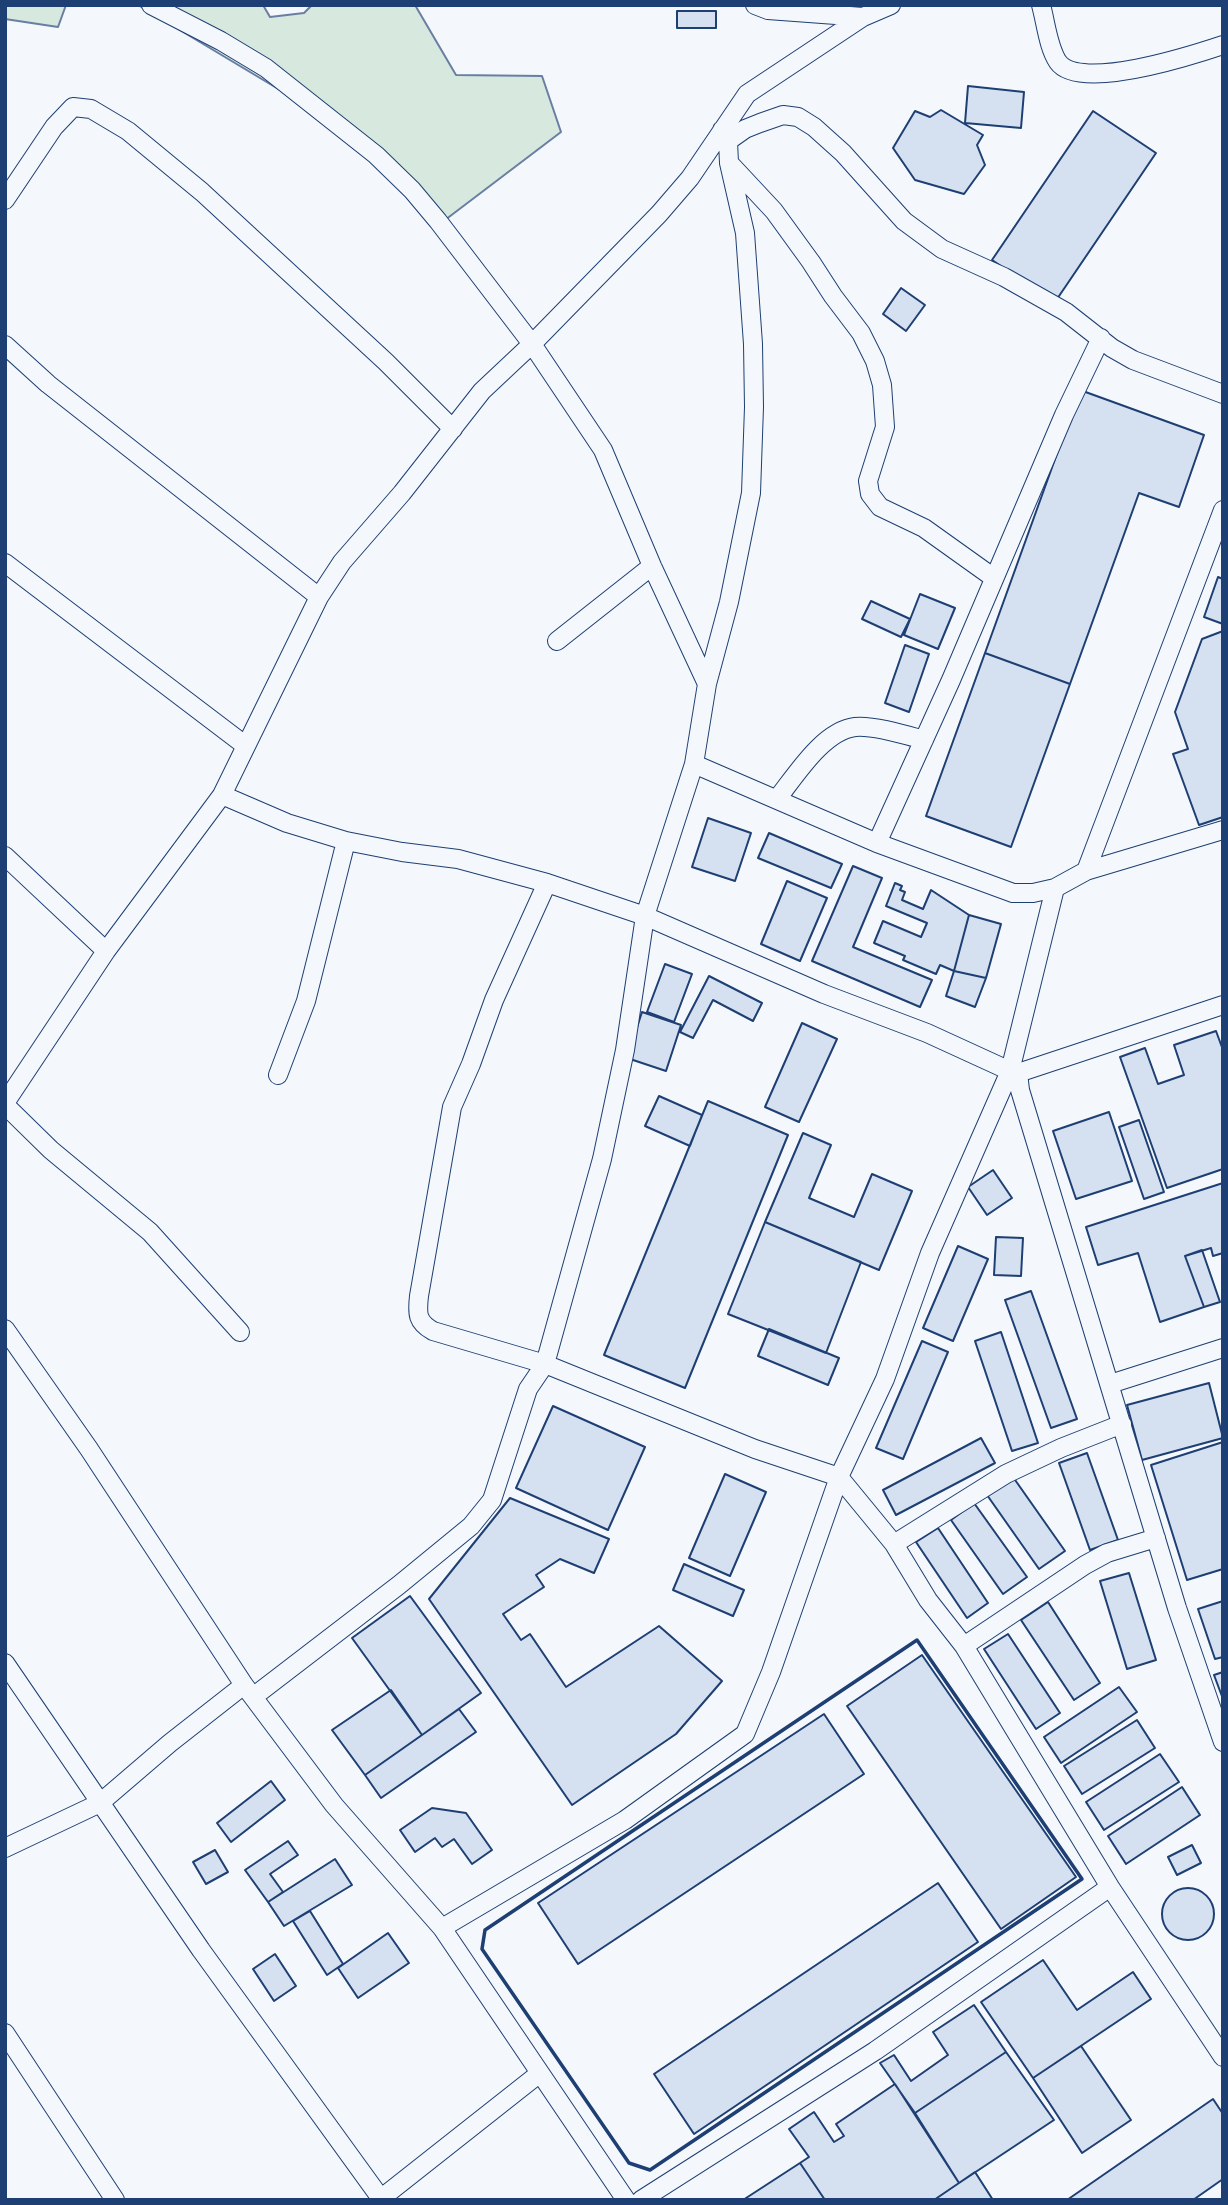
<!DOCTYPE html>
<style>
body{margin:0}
#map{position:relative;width:1228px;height:2205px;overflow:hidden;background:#f4f7fb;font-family:"Titillium Web",sans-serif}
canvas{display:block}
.frame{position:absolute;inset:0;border:7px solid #1d3f73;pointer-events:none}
</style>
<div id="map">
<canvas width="1228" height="2205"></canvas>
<div class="frame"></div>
</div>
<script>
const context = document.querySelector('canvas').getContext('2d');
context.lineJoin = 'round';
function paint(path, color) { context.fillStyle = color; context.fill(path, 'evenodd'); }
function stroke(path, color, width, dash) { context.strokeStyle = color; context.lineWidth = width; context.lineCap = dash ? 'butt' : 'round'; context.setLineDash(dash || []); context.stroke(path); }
const green = new Path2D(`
 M 5,5 L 66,5 L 58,27 L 5,19 Z
 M 138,5 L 263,5 L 270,17 L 304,13 L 312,5 L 415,5 L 456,75 L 542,76 L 561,132 L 445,220 L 280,90 Z`);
paint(green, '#d7e8df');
stroke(green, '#687fa3', 2);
const building = new Path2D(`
 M 677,11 L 716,11 L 716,28 L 677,28 Z
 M 968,86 L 1024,92 L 1021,128 L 965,123 Z
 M 941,110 L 983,135 L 977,145 L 985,165 L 964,194 L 915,180 L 893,148 L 915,111 L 930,117 Z
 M 1093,111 L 1156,153 L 1055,302 L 992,260 Z
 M 901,288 L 925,305 L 906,331 L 883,314 Z
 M 1080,390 L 1204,435 L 1179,507 L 1139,493 L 1070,684 L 985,653 Z
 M 1218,577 L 1223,579 L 1223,624 L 1204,617 Z
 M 920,594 L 955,608 L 938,649 L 904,635 Z
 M 871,601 L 910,619 L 901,637 L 862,619 Z
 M 1223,631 L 1223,817 L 1199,825 L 1173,754 L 1188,749 L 1175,712 L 1202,639 Z
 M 905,645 L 929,654 L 909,712 L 885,703 Z
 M 985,653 L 1070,684 L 1011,847 L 926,816 Z
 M 708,818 L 751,833 L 735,881 L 692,867 Z
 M 769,833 L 842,864 L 831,888 L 758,858 Z
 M 853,866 L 882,878 L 853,947 L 932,980 L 920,1007 L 812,961 Z
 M 787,881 L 827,898 L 800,961 L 761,944 Z
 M 895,883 L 902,886 L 900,890 L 905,892 L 902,900 L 923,909 L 931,890 L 969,915 L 954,971 L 940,965 L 936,974 L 903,960 L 905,956 L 874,943 L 883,921 L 921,937 L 927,923 L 886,906 Z
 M 969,915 L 1001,924 L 986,978 L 954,971 Z
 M 665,964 L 692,974 L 674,1022 L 647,1012 Z
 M 954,971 L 986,978 L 975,1007 L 946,996 Z
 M 709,976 L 762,1003 L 753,1021 L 713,1000 L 693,1038 L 680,1032 Z
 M 642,1012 L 681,1025 L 666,1071 L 627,1058 Z
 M 802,1023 L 837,1039 L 799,1122 L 765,1107 Z
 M 1216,1031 L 1223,1050 L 1223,1169 L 1167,1188 L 1120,1057 L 1145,1048 L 1158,1084 L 1184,1075 L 1174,1045 Z
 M 659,1096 L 702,1115 L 690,1146 L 645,1126 Z
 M 708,1101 L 788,1135 L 685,1388 L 604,1355 Z
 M 1109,1112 L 1132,1181 L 1076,1199 L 1053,1131 Z
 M 1139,1120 L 1164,1192 L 1144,1199 L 1119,1127 Z
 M 803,1133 L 831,1145 L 809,1198 L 854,1217 L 872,1174 L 912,1191 L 879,1270 L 765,1222 Z
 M 993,1170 L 1012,1198 L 987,1215 L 968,1187 Z
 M 1223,1183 L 1223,1253 L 1213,1256 L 1211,1248 L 1185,1256 L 1204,1307 L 1160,1322 L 1138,1253 L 1098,1265 L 1086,1227 Z
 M 765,1222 L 861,1262 L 826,1353 L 728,1314 Z
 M 996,1237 L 1023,1238 L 1021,1276 L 994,1275 Z
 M 958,1246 L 988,1259 L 953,1341 L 923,1328 Z
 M 1202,1250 L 1220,1302 L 1204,1307 L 1185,1256 Z
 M 1031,1291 L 1077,1419 L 1051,1428 L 1005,1300 Z
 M 769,1329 L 839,1358 L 828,1385 L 758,1356 Z
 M 1001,1332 L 1038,1443 L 1012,1451 L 975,1341 Z
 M 922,1341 L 948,1352 L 903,1459 L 876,1448 Z
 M 1209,1383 L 1223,1438 L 1142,1460 L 1127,1405 Z
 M 553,1406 L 645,1447 L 608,1530 L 516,1488 Z
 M 981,1438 L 995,1463 L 896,1515 L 883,1490 Z
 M 1223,1442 L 1223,1569 L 1187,1580 L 1151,1465 Z
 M 1087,1453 L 1118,1540 L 1090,1550 L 1059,1463 Z
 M 725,1474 L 766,1492 L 730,1576 L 689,1558 Z
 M 1013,1477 L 1065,1551 L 1039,1569 L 987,1495 Z
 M 510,1498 L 609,1539 L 594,1573 L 560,1559 L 536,1575 L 544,1587 L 503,1614 L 521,1640 L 530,1634 L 566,1687 L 659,1626 L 722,1681 L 676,1734 L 572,1805 L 429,1599 Z
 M 974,1503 L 1027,1577 L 1003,1594 L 951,1520 Z
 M 938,1528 L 988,1603 L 967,1618 L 916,1542 Z
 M 684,1564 L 744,1590 L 733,1616 L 673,1590 Z
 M 1129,1573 L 1156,1660 L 1127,1669 L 1100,1581 Z
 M 410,1596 L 481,1693 L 422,1735 L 352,1638 Z
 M 1223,1601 L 1223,1657 L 1215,1659 L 1198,1609 Z
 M 1048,1602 L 1100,1683 L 1074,1700 L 1021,1620 Z
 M 1008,1634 L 1060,1713 L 1036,1729 L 984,1649 Z
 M 922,1655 L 1076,1877 L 1001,1929 L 847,1706 Z
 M 1223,1672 L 1223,1699 L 1214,1675 Z
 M 1119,1687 L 1137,1712 L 1061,1763 L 1044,1737 Z
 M 391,1690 L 422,1735 L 365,1775 L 332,1730 Z
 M 459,1709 L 476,1732 L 381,1798 L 365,1775 Z
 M 824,1714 L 864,1774 L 578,1964 L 538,1903 Z
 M 1137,1720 L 1155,1748 L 1082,1794 L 1064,1766 Z
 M 1160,1754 L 1179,1782 L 1104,1830 L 1086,1802 Z
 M 271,1781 L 285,1800 L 231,1842 L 217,1823 Z
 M 1182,1787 L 1200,1815 L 1126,1864 L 1108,1836 Z
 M 432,1808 L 466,1813 L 492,1850 L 472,1864 L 454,1839 L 442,1847 L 435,1838 L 415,1852 L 400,1830 Z
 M 288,1841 L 298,1855 L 270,1874 L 283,1892 L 268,1902 L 245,1870 Z
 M 1192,1845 L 1201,1863 L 1177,1875 L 1168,1857 Z
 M 215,1850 L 228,1872 L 206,1884 L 193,1862 Z
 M 335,1859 L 352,1885 L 284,1926 L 268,1902 Z
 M 938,1883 L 978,1942 L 694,2134 L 654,2074 Z
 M1162 1914a26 26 0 1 1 52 0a26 26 0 1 1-52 0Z
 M 310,1911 L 343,1964 L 327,1975 L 293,1921 Z
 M 388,1933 L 409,1963 L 358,1998 L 338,1968 Z
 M 275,1954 L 296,1986 L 274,2001 L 253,1969 Z
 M 1043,1960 L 1077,2010 L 1133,1972 L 1151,1999 L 1033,2078 L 981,2002 Z
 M 974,2005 L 1006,2052 L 915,2113 L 880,2063 L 894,2055 L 911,2081 L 948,2055 L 933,2032 Z
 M 1081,2046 L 1131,2120 L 1082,2153 L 1033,2078 Z
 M 1006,2052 L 1054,2120 L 959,2183 L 915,2113 Z
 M 895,2084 L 959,2183 L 934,2200 L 825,2200 L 800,2163 L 809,2157 L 789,2129 L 814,2112 L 834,2142 L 844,2136 L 836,2124 Z
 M 1213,2099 L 1223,2114 L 1223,2179 L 1193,2200 L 1067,2200 Z
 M 800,2163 L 825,2200 L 743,2200 Z
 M 975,2172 L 993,2200 L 934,2200 L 959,2183 Z`);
paint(building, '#d5e0f0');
stroke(building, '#1d3f73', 2);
const street = new Path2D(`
 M 151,5 L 221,41 L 266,68 L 376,155 L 412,190 L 438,221 L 532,344 L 603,450 L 652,566 L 707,684
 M 755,5 L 768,10 L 863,17
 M 1041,5 C 1046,23 1048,47 1058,62 C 1079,92 1193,55 1223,45
 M 728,141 L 745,129 L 760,123 L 783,115 L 798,117 L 814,127 L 843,153 L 904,221 L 942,249 L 1004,277 L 1066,312 L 1112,348 L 1133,360 L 1223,394
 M 732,166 L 774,211 L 811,262 L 833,296 L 861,333 L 875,361 L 882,385 L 885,427 L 868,481 L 870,494 L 880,507 L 924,528 L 994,578
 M 5,200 L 54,127 L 73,107 L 91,109 L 128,131 L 202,192 L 386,362 L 453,429
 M 5,345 L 48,384 L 319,597
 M 5,563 L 246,746
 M 557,641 L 652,566
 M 694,764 L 877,843 L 1013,893 L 1033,893 L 1055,888 L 1086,871 L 1223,830
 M 222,795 L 287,823 L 346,841 L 402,852 L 458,859 L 547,883 L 645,916 L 824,994 L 927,1033 L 1010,1071 L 1018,1073 L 1223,1005
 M 777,799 C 796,775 823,731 855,727 C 873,725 906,735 924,740
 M 877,843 L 951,680 L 1064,415 L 1101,338
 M 5,856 L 106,951
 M 1086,871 L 1223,510
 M 547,883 L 494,1000 L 471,1064 L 452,1107 L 419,1296 C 417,1314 417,1322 433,1331 L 545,1364 L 755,1449 L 839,1477 L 894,1544 L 928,1600 L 964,1646 L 1110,1887 L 1223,2057
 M 1018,1073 L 1020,1090 L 1177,1608 L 1223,1742
 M 278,1075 L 306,1001 L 346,841
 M 5,1103 L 106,951 L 222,795 L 319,597 L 342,562 L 402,493 L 482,391 L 532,344 L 659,214 L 690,178 L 747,94 L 863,17 L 891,5
 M 5,1105 L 51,1150 L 150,1232 L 240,1332
 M 5,1329 L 89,1449 L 244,1685 L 334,1805 L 442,1928 L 626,2200
 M 1110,1384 L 1223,1348
 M 894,1544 L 1006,1474 L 1061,1448 L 1122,1424
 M 964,1646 L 1085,1565 L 1107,1553 L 1156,1538
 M 5,1663 L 201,1950 L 382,2200
 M 253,1697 L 399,1585 L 471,1526 L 492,1500 L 528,1389 L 545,1364 L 602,1159 L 625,1050 L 645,916 L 694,764 L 707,684 L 729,602 L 751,493 L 754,407 L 753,344 L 745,233 L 729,163 L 728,141 L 722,130
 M 5,1848 L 100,1803 L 170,1743 L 244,1685
 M 442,1928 L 625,1820 L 745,1734 L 771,1672 L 839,1477 L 885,1379 L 930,1253 L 1010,1071 L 1055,888
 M 5,2033 L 115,2200
 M 379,2200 L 540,2073
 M 641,2200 L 875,2051 L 1110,1887`);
stroke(street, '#1d3f73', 20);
stroke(street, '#f4f7fb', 18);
stroke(new Path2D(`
 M 917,1640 L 1082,1879 L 650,2170 L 629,2163 L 482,1949 L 485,1930 Z`), '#1d3f73', 3.5);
</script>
